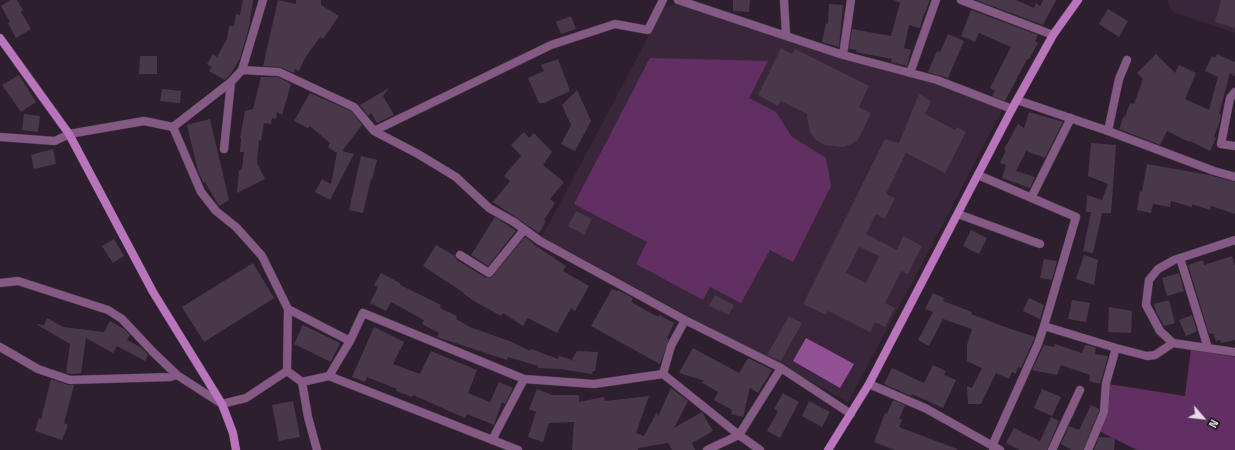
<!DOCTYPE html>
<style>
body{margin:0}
#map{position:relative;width:1235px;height:450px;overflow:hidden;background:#2e1f2e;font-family:"Titillium Web",sans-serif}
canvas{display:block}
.north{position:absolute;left:1183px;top:398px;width:40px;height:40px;-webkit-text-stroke:3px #120c12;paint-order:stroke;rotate:118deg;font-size:11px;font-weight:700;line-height:16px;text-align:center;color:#e5dbe5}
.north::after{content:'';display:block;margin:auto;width:14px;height:18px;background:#e5dbe5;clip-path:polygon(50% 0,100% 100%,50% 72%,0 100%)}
</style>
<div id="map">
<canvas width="1235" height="450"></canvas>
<div class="north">N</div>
</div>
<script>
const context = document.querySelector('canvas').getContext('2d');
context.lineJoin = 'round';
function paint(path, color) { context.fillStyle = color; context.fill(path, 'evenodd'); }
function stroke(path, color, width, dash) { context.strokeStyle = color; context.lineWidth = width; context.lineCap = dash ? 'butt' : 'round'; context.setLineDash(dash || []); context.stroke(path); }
paint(new Path2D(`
 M 1167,0 L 1235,0 L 1235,33 L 1173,12 Z
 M 678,3 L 841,59 L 932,81 L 1002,110 L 934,241 L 848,402 L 542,237 L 663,9 Z`), '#3a263a');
paint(new Path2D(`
 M 650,58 L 768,61 L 749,98 L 776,112 L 792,137 L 826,158 L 831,186 L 793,262 L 770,250 L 741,303 L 710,287 L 703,300 L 636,264 L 647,242 L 574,204 Z
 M 1191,349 L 1235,357 L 1235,450 L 1137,450 L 1099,431 L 1108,384 L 1185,396 Z`), '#622f63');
paint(new Path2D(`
 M 806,338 L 854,364 L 840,388 L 793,361 Z`), '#935195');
paint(new Path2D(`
 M 10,0 L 17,0 L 23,10 L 21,12 L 31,29 L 16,38 L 8,23 L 10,22 L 1,6 Z
 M 243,0 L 253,0 L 249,27 L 240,58 L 231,74 L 225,80 L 209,71 L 212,67 L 207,64 L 213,54 L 217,57 L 227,39 L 229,26 L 234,26 L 236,14 L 240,15 Z
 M 278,0 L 296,4 L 296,0 L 321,0 L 321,5 L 339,16 L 323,39 L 320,37 L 305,58 L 299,71 L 295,69 L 294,73 L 280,67 L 263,66 Z
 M 733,0 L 750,0 L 749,12 L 733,11 Z
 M 894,0 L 930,0 L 925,13 L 924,13 L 920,28 L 909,25 L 904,48 L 911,50 L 907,66 L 891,62 L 892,59 L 856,52 L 857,50 L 849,49 L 852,29 L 891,36 L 900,3 Z
 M 976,0 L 1016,0 L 1034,8 L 1036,3 L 1040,6 L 1043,0 L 1056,0 L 1043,25 Z
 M 1221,0 L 1235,0 L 1235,28 L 1215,22 Z
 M 829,4 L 843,5 L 839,47 L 822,42 L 826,23 L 828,24 Z
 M 1108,9 L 1128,21 L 1119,37 L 1099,24 Z
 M 971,10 L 1038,35 L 1035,41 L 1038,43 L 1029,59 L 1027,59 L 1005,101 L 992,96 L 995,91 L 990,88 L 1011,47 L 979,33 L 975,42 L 961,36 Z
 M 571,16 L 576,29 L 561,34 L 556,22 Z
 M 948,34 L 964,41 L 948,78 L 928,72 L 937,51 L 940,52 Z
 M 781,48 L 792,54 L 795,49 L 869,86 L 859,107 L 871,113 L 858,140 L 851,144 L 843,147 L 824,145 L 816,140 L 810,132 L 808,123 L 807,114 L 781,101 L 778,106 L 758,95 Z
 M 1156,54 L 1175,73 L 1179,65 L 1196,73 L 1185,99 L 1209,110 L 1218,77 L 1205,71 L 1212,56 L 1215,58 L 1217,54 L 1235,62 L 1235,76 L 1230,73 L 1219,114 L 1221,114 L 1220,120 L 1214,137 L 1216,138 L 1210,151 L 1190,141 L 1189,142 L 1167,131 L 1160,145 L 1119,129 L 1124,116 L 1125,117 L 1130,103 L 1134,104 L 1143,79 L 1137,73 Z
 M 140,56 L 157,56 L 157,74 L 139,74 Z
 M 558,59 L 570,91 L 544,103 L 539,103 L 528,78 L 544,71 L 541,65 Z
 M 19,75 L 36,102 L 21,112 L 2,85 Z
 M 261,77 L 278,77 L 291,84 L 282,115 L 277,112 L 276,119 L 272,118 L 271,124 L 264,123 L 261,141 L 259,140 L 257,163 L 265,179 L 237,193 L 239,171 L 242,169 L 244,152 L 240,152 L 241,138 L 240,138 L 245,111 L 253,109 Z
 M 389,88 L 383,96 L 394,115 L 377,123 L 371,113 L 368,116 L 360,105 Z
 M 162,89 L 181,91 L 180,103 L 160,101 Z
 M 577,90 L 591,121 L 575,151 L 561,144 L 571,125 L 562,105 Z
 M 310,93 L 351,111 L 362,125 L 342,151 L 354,154 L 330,200 L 315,192 L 322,179 L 331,184 L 337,153 L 328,147 L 330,143 L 310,126 L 308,128 L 294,121 Z
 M 919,94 L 931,101 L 925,114 L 955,130 L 957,127 L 966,132 L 945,173 L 906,153 L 886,194 L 895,198 L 885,219 L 876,214 L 866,234 L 897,250 L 903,236 L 922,246 L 908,274 L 901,271 L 885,303 L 895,308 L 885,327 L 875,322 L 870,332 L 828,311 L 826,315 L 803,304 L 885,139 L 899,143 ZM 859,247 L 879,256 L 866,283 L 846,273 Z
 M 1029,112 L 1063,122 L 1045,158 L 1026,151 L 1016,171 L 1035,177 L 1030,188 L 1002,178 L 1006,165 L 1000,163 L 1006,150 L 1004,149 L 1018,124 L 1024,128 Z
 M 24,114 L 40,116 L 38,132 L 22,130 Z
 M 210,119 L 229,200 L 219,206 L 205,182 L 203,182 L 198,171 L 187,125 Z
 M 524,132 L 529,138 L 534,133 L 552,152 L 543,165 L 564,182 L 550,199 L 555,203 L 544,220 L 546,221 L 539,233 L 493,202 L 510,181 L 504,176 L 521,156 L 511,145 Z
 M 1091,143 L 1116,145 L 1111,213 L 1102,213 L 1093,253 L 1083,251 L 1091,212 L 1086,212 L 1087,195 L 1102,200 L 1108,184 L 1088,176 Z
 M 53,149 L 56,164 L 34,169 L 31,155 Z
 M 361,156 L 377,160 L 372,180 L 371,179 L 363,213 L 349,210 Z
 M 1147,164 L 1209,175 L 1235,182 L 1235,214 L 1211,206 L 1210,210 L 1192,204 L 1192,207 L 1171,201 L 1170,207 L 1153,204 L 1151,213 L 1137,210 L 1140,191 L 1142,192 Z
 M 576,211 L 592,219 L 584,235 L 568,226 Z
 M 495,217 L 516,231 L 488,266 L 471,255 Z
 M 971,230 L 987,238 L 979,254 L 963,246 Z
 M 525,237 L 533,243 L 533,244 L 566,266 L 563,271 L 589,286 L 575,311 L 571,308 L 557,333 L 528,318 L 523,326 L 503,313 L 501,316 L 474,301 L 464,294 L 464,293 L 423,266 L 436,245 L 455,256 L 457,260 L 486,278 L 491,278 Z
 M 114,239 L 124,256 L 113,263 L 102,246 Z
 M 1084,255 L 1098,260 L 1094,285 L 1076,279 Z
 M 1232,256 L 1235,266 L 1235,340 L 1221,343 L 1220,340 L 1216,341 L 1213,333 L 1209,334 L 1188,265 L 1203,260 L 1204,265 Z
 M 1044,259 L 1057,261 L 1052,280 L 1040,278 Z
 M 253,263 L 274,298 L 204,342 L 182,307 Z
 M 381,273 L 400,283 L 400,285 L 441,305 L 440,308 L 457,316 L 456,319 L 470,327 L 512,342 L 530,351 L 531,349 L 558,359 L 559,356 L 575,361 L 572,359 L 577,351 L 598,352 L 595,371 L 593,371 L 592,374 L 560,369 L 538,368 L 538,366 L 508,357 L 507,360 L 437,337 L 439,333 L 422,324 L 424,320 L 391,302 L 386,311 L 370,303 L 378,287 L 374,285 Z
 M 1179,273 L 1184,291 L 1167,296 L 1162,278 Z
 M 612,289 L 617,291 L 618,290 L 633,298 L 631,302 L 658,317 L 659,315 L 674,323 L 667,338 L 669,339 L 660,364 L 591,326 Z
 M 933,293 L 944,298 L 943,301 L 972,312 L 971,314 L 1002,326 L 1035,337 L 1021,368 L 1018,367 L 1016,374 L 1012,372 L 1009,379 L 996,373 L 981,404 L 968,404 L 967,386 L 972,388 L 982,368 L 967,361 L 967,345 L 972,329 L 943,319 L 929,346 L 918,340 L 933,312 L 925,309 Z
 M 715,295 L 734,305 L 729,315 L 709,306 Z
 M 1029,298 L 1044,305 L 1040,319 L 1023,311 Z
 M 1072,300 L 1090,303 L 1086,322 L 1068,319 Z
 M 1169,300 L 1175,323 L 1164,326 L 1156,312 L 1154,304 Z
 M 1109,307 L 1132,311 L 1131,333 L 1108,332 Z
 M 1192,315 L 1197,331 L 1186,336 L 1179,320 Z
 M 789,316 L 802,323 L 781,361 L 767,355 Z
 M 47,318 L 63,327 L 104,332 L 110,321 L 124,329 L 130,335 L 127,340 L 142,348 L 148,355 L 145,361 L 117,346 L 113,353 L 86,338 L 81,373 L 71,374 L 66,373 L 70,344 L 36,324 L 44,325 Z
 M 303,325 L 340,343 L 331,362 L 294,344 Z
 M 374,327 L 404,342 L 393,364 L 420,374 L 431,351 L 477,370 L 468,393 L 490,402 L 499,382 L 513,388 L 505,404 L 502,402 L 494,425 L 467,414 L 465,418 L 413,395 L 412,397 L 396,391 L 397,389 L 367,377 L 365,382 L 352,377 Z
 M 1055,344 L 1082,353 L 1085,345 L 1092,346 L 1096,348 L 1095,354 L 1108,356 L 1100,384 L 1089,381 L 1090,375 L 1061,365 L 1057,375 L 1032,370 L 1044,345 L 1054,347 Z
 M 693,348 L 739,373 L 748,358 L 772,370 L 758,393 L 750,388 L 743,417 L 731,414 L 732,410 L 714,400 L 718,392 L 701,382 L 705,381 L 679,373 Z
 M 933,365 L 946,371 L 944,375 L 956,380 L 943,408 L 912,394 L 911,396 L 884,384 L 892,368 L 924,383 Z
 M 51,379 L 68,385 L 74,385 L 64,423 L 68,425 L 62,440 L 35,431 L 39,418 L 41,419 Z
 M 671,388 L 688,401 L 674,428 L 702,412 L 713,431 L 692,443 L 695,450 L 672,450 L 668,443 L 638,448 L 638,450 L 572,450 L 574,422 L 549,423 L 543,442 L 528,437 L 536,412 L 529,409 L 537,389 L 552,395 L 579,395 L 579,402 L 604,397 L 605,401 L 649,396 L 636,433 L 644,436 L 657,412 L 658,416 Z
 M 1042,389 L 1061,397 L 1052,416 L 1034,408 Z
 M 783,393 L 799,402 L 780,438 L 767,431 L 778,411 L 774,409 Z
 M 893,400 L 905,405 L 899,419 L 902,420 L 899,427 L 957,449 L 957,450 L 895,450 L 874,442 L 885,413 L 887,414 Z
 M 293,401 L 300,437 L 279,441 L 272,405 Z
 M 809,401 L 830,412 L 822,427 L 802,416 Z
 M 1091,405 L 1099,409 L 1099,411 L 1083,450 L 1072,450 L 1061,444 L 1069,426 L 1079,430 Z
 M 1051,417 L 1059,421 L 1047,450 L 1020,450 L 1006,443 L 1014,428 L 1040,441 Z
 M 1099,437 L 1115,438 L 1114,450 L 1094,450 Z`), '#493849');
const street = new Path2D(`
 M 678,0 L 843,55 L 937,80 L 1012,109
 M 784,0 L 786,35
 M 961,0 L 1053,35
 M 843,55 L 851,0
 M 1127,60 L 1119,79 L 1108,131 L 1214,171 L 1235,177
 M 242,70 L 263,0
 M 910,73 L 936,0
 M 1235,92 L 1230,98 L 1221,144 L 1235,146
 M 1017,100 L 1108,131
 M 374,131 L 418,154 L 456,177 L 489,208 L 514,222 L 540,241 L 685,320 L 781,368 L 851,414
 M 0,137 L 55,141 L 69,134 L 144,121 L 173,127 L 231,82 L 242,70 L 279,72 L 354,107 L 374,131 L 551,45 L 615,24 L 648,30 L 663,0
 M 224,149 L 231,82
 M 978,175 L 1076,217 L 1044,326 L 1116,348 L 1106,383 L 1104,412 L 1088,450
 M 1031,198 L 1071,118
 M 958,214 L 1040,244
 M 1235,240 L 1174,260 L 1158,269 L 1149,280 L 1146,305 L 1160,331 L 1173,343 L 1235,352
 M 460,255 L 489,273 L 524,230
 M 1180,258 L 1208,348
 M 0,283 L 18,281 L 108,310 L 122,319 L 154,353 L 177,375 L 222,404 L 246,398 L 287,371 L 288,309 L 262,256 L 236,227 L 216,211 L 201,192 L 173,127
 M 288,309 L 350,341
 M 0,347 L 38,369 L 70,380 L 170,377 L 177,375
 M 1116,348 L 1147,356 L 1155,355 L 1173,343
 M 287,371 L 302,382 L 308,417 L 317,450
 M 663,374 L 739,435 L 707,450
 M 329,376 L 350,341 L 363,313 L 524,379 L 492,440
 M 524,379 L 594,384 L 663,374 L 671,346 L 685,320
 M 302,382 L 329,376 L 518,450
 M 869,384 L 925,408 L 1000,450
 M 760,450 L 739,435 L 781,368
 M 994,450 L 992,446 L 1038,344 L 1044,326
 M 1052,450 L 1080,390`);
const secondary = new Path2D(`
 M 0,38 L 69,134 L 153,292 L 222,404 L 233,433 L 236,450
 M 828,450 L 869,384 L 1012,109 L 1053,35 L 1078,0`);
stroke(street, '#4b3d4b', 9);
stroke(secondary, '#4b3d4b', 9);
stroke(street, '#845984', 8);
stroke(secondary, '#b974bb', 8);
</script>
